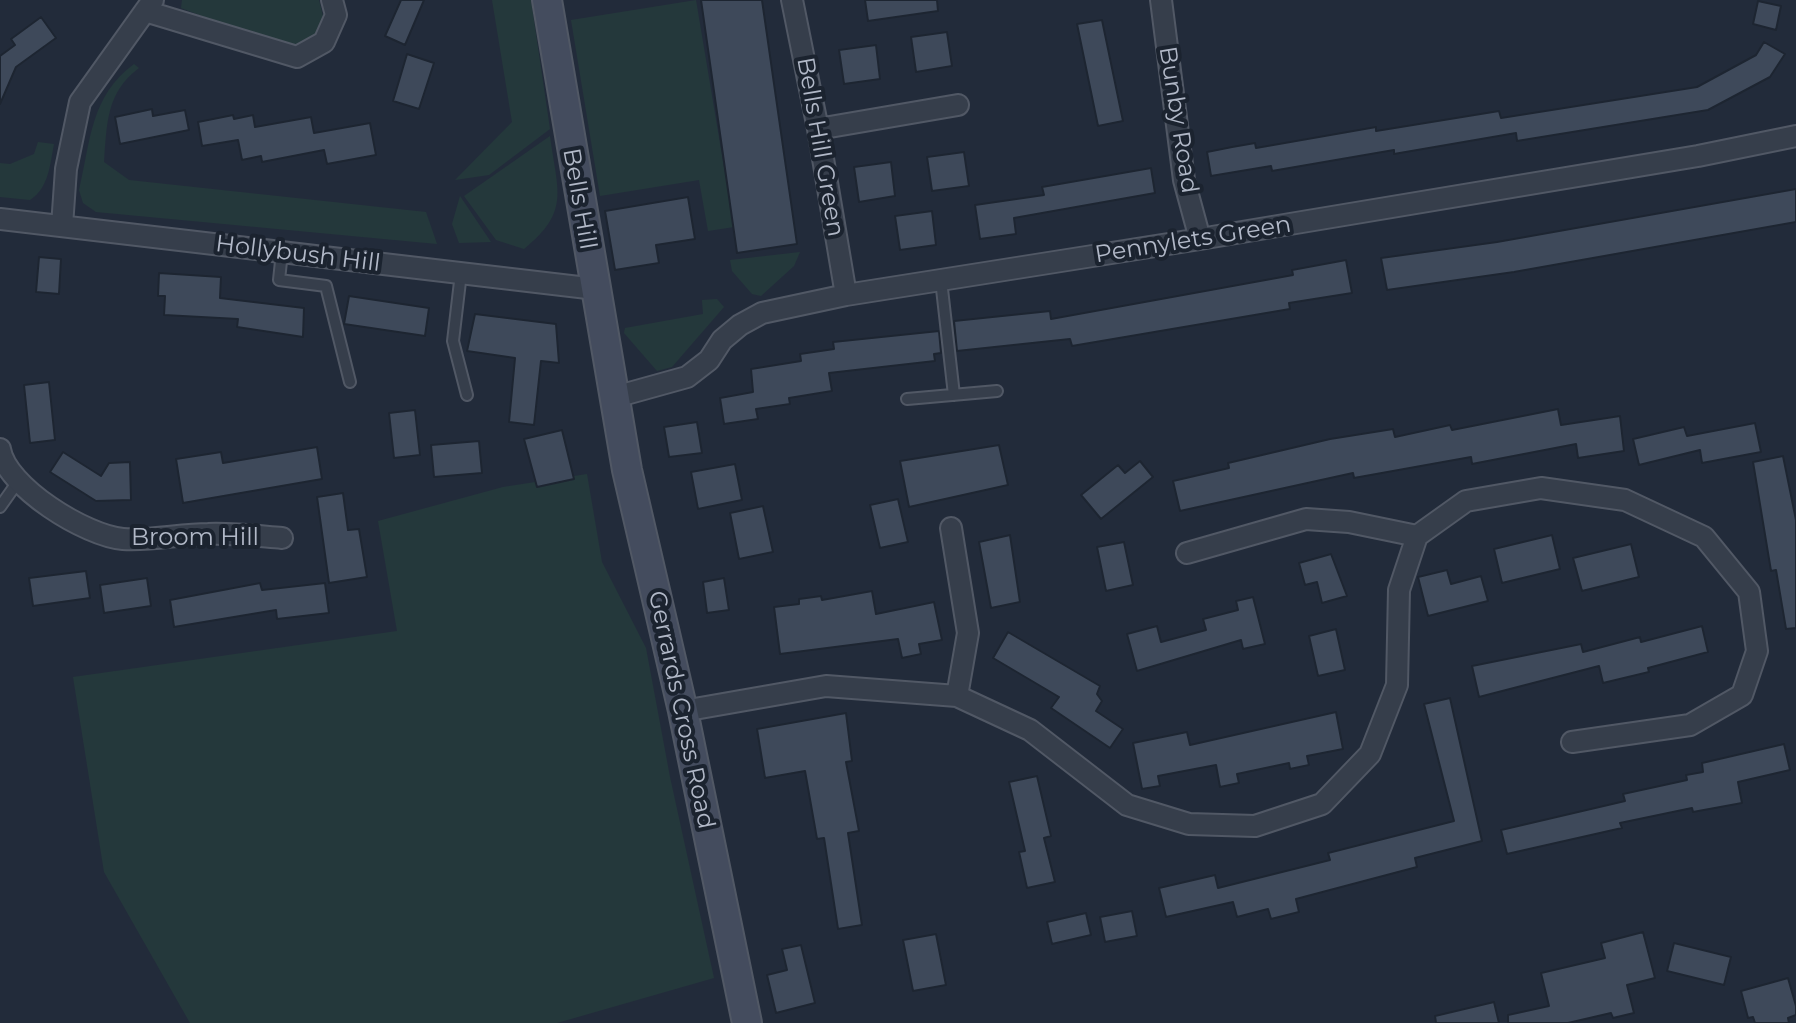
<!DOCTYPE html>
<style>
body{margin:0}
canvas{display:block;background:#222b3a}
</style>
<canvas width="1796" height="1023"></canvas>
<script>
const context = document.querySelector('canvas').getContext('2d');
context.lineJoin = 'round';
function paint(path, color) { context.fillStyle = color; context.fill(path, 'evenodd'); }
function stroke(path, color, width, dash) { context.strokeStyle = color; context.lineWidth = width; context.lineCap = dash ? 'butt' : 'round'; context.setLineDash(dash || []); context.stroke(path); }
function drawText(font, color, halo, rows, align = 'center') {
  context.font = font + ' Montserrat,sans-serif'; context.lineWidth = 8; context.setLineDash([]); context.textBaseline = 'middle'; context.strokeStyle = halo; context.fillStyle = color; for (const [text, x, y, turn = 0] of rows) {
    context.save(); context.translate(x, y); context.rotate((+turn || 0) * Math.PI / 180); context.textAlign = isNaN(turn) ? turn : align; if (halo) context.strokeText(text, 0, 0); context.fillText(text, 0, 0); context.restore();
  }
}
paint(new Path2D(`
 M 182,0 L 319,0 L 324,20 L 322,37 L 291,50 L 181,8 Z
 M 492,0 L 531,0 L 550,129 L 489,175 L 455,180 L 512,122 Z
 M 696,0 L 734,227 L 708,231 L 699,180 L 600,196 L 571,20 Z
 M 134,64 L 139,68 C 106,93 107,123 104,162 L 129,180 L 426,212 L 437,244 L 96,212 L 83,203 L 79,190 C 91,140 90,97 134,64 Z
 M 550,136 C 557,191 571,211 524,249 L 496,240 L 464,196 Z
 M 38,142 L 54,144 C 50,164 49,188 30,200 L 0,197 L 0,163 L 10,164 L 34,154 Z
 M 460,196 L 491,242 L 459,243 L 452,224 Z
 M 800,252 L 794,266 L 761,296 L 752,294 L 732,271 L 730,260 Z
 M 717,299 L 724,307 L 672,367 L 657,371 L 624,333 L 625,328 L 703,314 L 702,300 Z
 M 587,474 L 602,562 L 646,648 L 670,777 L 714,978 L 557,1023 L 190,1023 L 104,872 L 73,677 L 397,631 L 378,521 L 503,487 Z`), '#24383b');
const building = new Path2D(`
 M 401,0 L 424,0 L 405,45 L 385,36 Z
 M 701,0 L 762,0 L 797,244 L 737,253 Z
 M 865,0 L 937,0 L 938,11 L 868,21 Z
 M 1758,1 L 1781,6 L 1776,30 L 1753,24 Z
 M 41,17 L 56,38 L 16,67 L 0,104 L 0,56 L 15,45 L 11,39 Z
 M 1102,20 L 1123,121 L 1098,126 L 1077,24 Z
 M 947,32 L 952,66 L 916,72 L 911,37 Z
 M 1764,42 L 1785,54 L 1770,77 L 1708,110 L 1517,141 L 1516,133 L 1394,154 L 1394,150 L 1272,171 L 1271,166 L 1211,176 L 1207,152 L 1232,147 L 1255,143 L 1256,148 L 1376,127 L 1376,131 L 1499,111 L 1501,118 L 1697,87 L 1756,55 Z
 M 876,45 L 880,79 L 844,84 L 839,50 Z
 M 407,54 L 434,63 L 419,109 L 393,101 Z
 M 152,109 L 153,116 L 185,110 L 189,130 L 120,144 L 115,117 Z
 M 233,115 L 234,119 L 253,115 L 255,127 L 311,117 L 314,133 L 370,123 L 376,155 L 327,164 L 324,150 L 262,162 L 261,156 L 242,160 L 238,140 L 202,146 L 198,122 Z
 M 964,152 L 969,186 L 932,191 L 927,157 Z
 M 891,162 L 895,196 L 859,202 L 854,167 Z
 M 1151,168 L 1155,193 L 1014,218 L 1016,234 L 980,239 L 975,205 L 1044,195 L 1042,187 Z
 M 1796,189 L 1796,222 L 1514,272 L 1387,290 L 1381,258 L 1497,242 Z
 M 688,197 L 695,239 L 656,245 L 659,263 L 615,270 L 605,211 Z
 M 932,211 L 936,245 L 900,250 L 895,216 Z
 M 39,257 L 61,259 L 59,294 L 36,292 Z
 M 1346,260 L 1352,293 L 1289,303 L 1290,309 L 1072,346 L 1070,339 L 957,351 L 954,321 L 1050,311 L 1051,319 L 1293,275 L 1292,270 Z
 M 159,273 L 221,277 L 220,298 L 304,308 L 303,337 L 237,327 L 238,319 L 164,315 L 165,296 L 158,296 Z
 M 349,296 L 429,308 L 425,336 L 344,324 Z
 M 475,314 L 556,324 L 559,363 L 541,361 L 534,425 L 509,422 L 515,358 L 467,351 Z
 M 939,331 L 941,353 L 934,354 L 935,361 L 829,373 L 832,391 L 789,398 L 790,404 L 756,409 L 758,419 L 724,424 L 720,398 L 753,392 L 751,369 L 801,361 L 800,354 L 834,349 L 833,342 Z
 M 49,382 L 55,440 L 30,443 L 24,385 Z
 M 1558,409 L 1561,425 L 1620,416 L 1624,451 L 1578,458 L 1576,444 L 1472,464 L 1471,457 L 1354,478 L 1353,473 L 1180,511 L 1173,481 L 1229,468 L 1228,463 L 1330,439 L 1393,429 L 1395,437 L 1450,425 L 1452,430 Z
 M 415,410 L 420,455 L 394,458 L 389,413 Z
 M 697,422 L 702,453 L 669,457 L 664,427 Z
 M 1755,423 L 1761,452 L 1702,463 L 1700,450 L 1639,465 L 1633,439 L 1684,427 L 1687,436 Z
 M 562,430 L 574,479 L 537,487 L 524,439 Z
 M 479,441 L 482,473 L 434,477 L 431,445 Z
 M 999,445 L 1008,485 L 909,507 L 900,461 Z
 M 317,447 L 322,479 L 183,503 L 176,459 L 221,452 L 223,463 Z
 M 63,452 L 101,476 L 109,463 L 130,462 L 131,500 L 96,501 L 50,472 Z
 M 1783,456 L 1796,520 L 1796,628 L 1786,629 L 1776,570 L 1771,571 L 1753,462 Z
 M 1140,461 L 1153,477 L 1101,519 L 1081,495 L 1118,465 L 1125,473 Z
 M 735,464 L 742,500 L 698,509 L 691,472 Z
 M 343,493 L 348,530 L 359,529 L 367,577 L 329,583 L 317,497 Z
 M 898,499 L 908,542 L 880,548 L 870,505 Z
 M 763,506 L 773,552 L 739,559 L 730,513 Z
 M 1010,535 L 1020,602 L 991,608 L 979,542 Z
 M 1552,535 L 1560,569 L 1502,583 L 1494,549 Z
 M 1124,542 L 1133,585 L 1106,591 L 1097,547 Z
 M 1631,544 L 1639,577 L 1582,591 L 1573,558 Z
 M 1331,554 L 1347,596 L 1322,603 L 1317,582 L 1305,585 L 1299,563 Z
 M 1447,570 L 1451,584 L 1481,576 L 1488,601 L 1428,616 L 1418,577 Z
 M 86,571 L 90,598 L 33,606 L 29,578 Z
 M 147,578 L 151,606 L 104,613 L 100,585 Z
 M 724,578 L 729,610 L 707,613 L 703,582 Z
 M 260,583 L 262,590 L 325,583 L 329,613 L 277,619 L 276,610 L 174,627 L 170,600 Z
 M 872,591 L 876,614 L 934,602 L 942,640 L 919,644 L 921,654 L 902,658 L 898,639 L 780,654 L 774,607 L 799,604 L 799,599 L 821,596 L 822,600 Z
 M 1253,597 L 1265,644 L 1243,649 L 1241,640 L 1137,671 L 1127,634 L 1157,626 L 1161,642 L 1206,630 L 1203,619 L 1238,610 L 1236,601 Z
 M 1702,626 L 1708,652 L 1648,668 L 1649,672 L 1603,683 L 1599,666 L 1479,697 L 1472,666 L 1581,644 L 1583,652 L 1640,637 L 1641,642 Z
 M 1336,629 L 1345,670 L 1318,676 L 1309,636 Z
 M 1008,632 L 1100,686 L 1097,694 L 1102,701 L 1096,711 L 1123,729 L 1110,748 L 1051,708 L 1059,697 L 993,658 Z
 M 1450,698 L 1482,841 L 1415,858 L 1417,867 L 1296,899 L 1299,912 L 1271,919 L 1268,909 L 1237,917 L 1233,902 L 1166,917 L 1159,888 L 1215,875 L 1218,888 L 1330,860 L 1328,853 L 1454,821 L 1424,704 Z
 M 1336,712 L 1343,749 L 1307,756 L 1309,765 L 1290,769 L 1289,763 L 1237,774 L 1239,783 L 1220,787 L 1216,765 L 1158,776 L 1160,786 L 1142,789 L 1133,743 L 1187,732 L 1190,745 Z
 M 846,713 L 852,761 L 846,762 L 859,831 L 848,833 L 862,925 L 838,929 L 824,838 L 817,839 L 805,771 L 765,778 L 757,729 Z
 M 1784,744 L 1790,770 L 1738,782 L 1742,803 L 1693,812 L 1692,808 L 1620,823 L 1622,828 L 1507,854 L 1501,830 L 1625,801 L 1623,794 L 1687,780 L 1686,775 L 1703,772 L 1702,763 Z
 M 1037,776 L 1051,836 L 1044,838 L 1055,882 L 1027,888 L 1019,852 L 1025,851 L 1009,782 Z
 M 1132,911 L 1137,936 L 1105,942 L 1100,917 Z
 M 1086,913 L 1091,935 L 1052,944 L 1047,922 Z
 M 1643,932 L 1655,978 L 1627,985 L 1634,1013 L 1613,1018 L 1611,1013 L 1568,1023 L 1508,1023 L 1508,1015 L 1549,1006 L 1541,973 L 1605,958 L 1601,943 Z
 M 936,934 L 946,985 L 913,991 L 903,940 Z
 M 1674,943 L 1731,957 L 1724,985 L 1667,971 Z
 M 801,945 L 815,1003 L 776,1013 L 767,975 L 787,970 L 782,949 Z
 M 1788,978 L 1796,1006 L 1796,1015 L 1788,1018 L 1789,1023 L 1755,1023 L 1753,1017 L 1748,1018 L 1741,991 Z
 M 1494,1002 L 1499,1023 L 1436,1023 L 1435,1016 Z`);
paint(building, '#3e495a');
stroke(building, '#1d2531', 2);
const service = new Path2D(`
 M 282,252 L 279,280 L 326,286 L 350,382
 M 461,273 L 453,341 L 467,395
 M 941,280 L 954,395
 M 907,399 L 997,391
 M 0,507 L 17,483`);
const minor = new Path2D(`
 M 792,0 L 818,129 L 846,295
 M 1161,0 L 1184,180 L 1200,239
 M 145,11 L 297,57 L 324,42 L 336,15 L 332,0
 M 818,129 L 958,105
 M 0,219 L 596,289
 M 62,226 L 66,169 L 80,102 L 153,0
 M 615,397 L 687,377 L 709,360 L 722,340 L 740,325 L 762,313 L 846,295 L 1200,239 L 1698,156 L 1796,136
 M 0,449 C 6,487 86,536 123,539 C 151,541 180,534 208,534 C 233,533 257,536 282,538
 M 951,528 L 968,633 L 957,696
 M 1187,553 L 1306,519 L 1349,522 L 1417,536
 M 683,711 L 826,686 L 957,696 L 1030,730 L 1127,805 L 1189,824 L 1255,826 L 1322,804 L 1370,754 L 1397,685 L 1399,590 L 1417,536 L 1466,501 L 1541,488 L 1625,500 L 1704,537 L 1749,592 L 1757,651 L 1742,695 L 1690,725 L 1572,742`);
const secondary = new Path2D(`
 M 547,0 L 627,470 L 683,711 L 747,1023`);
stroke(service, '#515865', 14);
stroke(minor, '#515865', 24);
stroke(secondary, '#515865', 32);
stroke(service, '#363e4b', 10);
stroke(minor, '#363e4b', 20);
stroke(secondary, '#444c5e', 28);
drawText('24px', '#b1b8c7', '#1b232f', [
 ["Bunby Road",1178,120,81],
 ["Bells Hill Green",820,147,80],
 ["Bells Hill",579,199,80],
 ["Pennylets Green",1193,240,-9],
 ["Hollybush Hill",298,254,7],
 ["Broom Hill",195,538],
 ["Gerrards Cross Road",681,710,78]
]);
</script>
